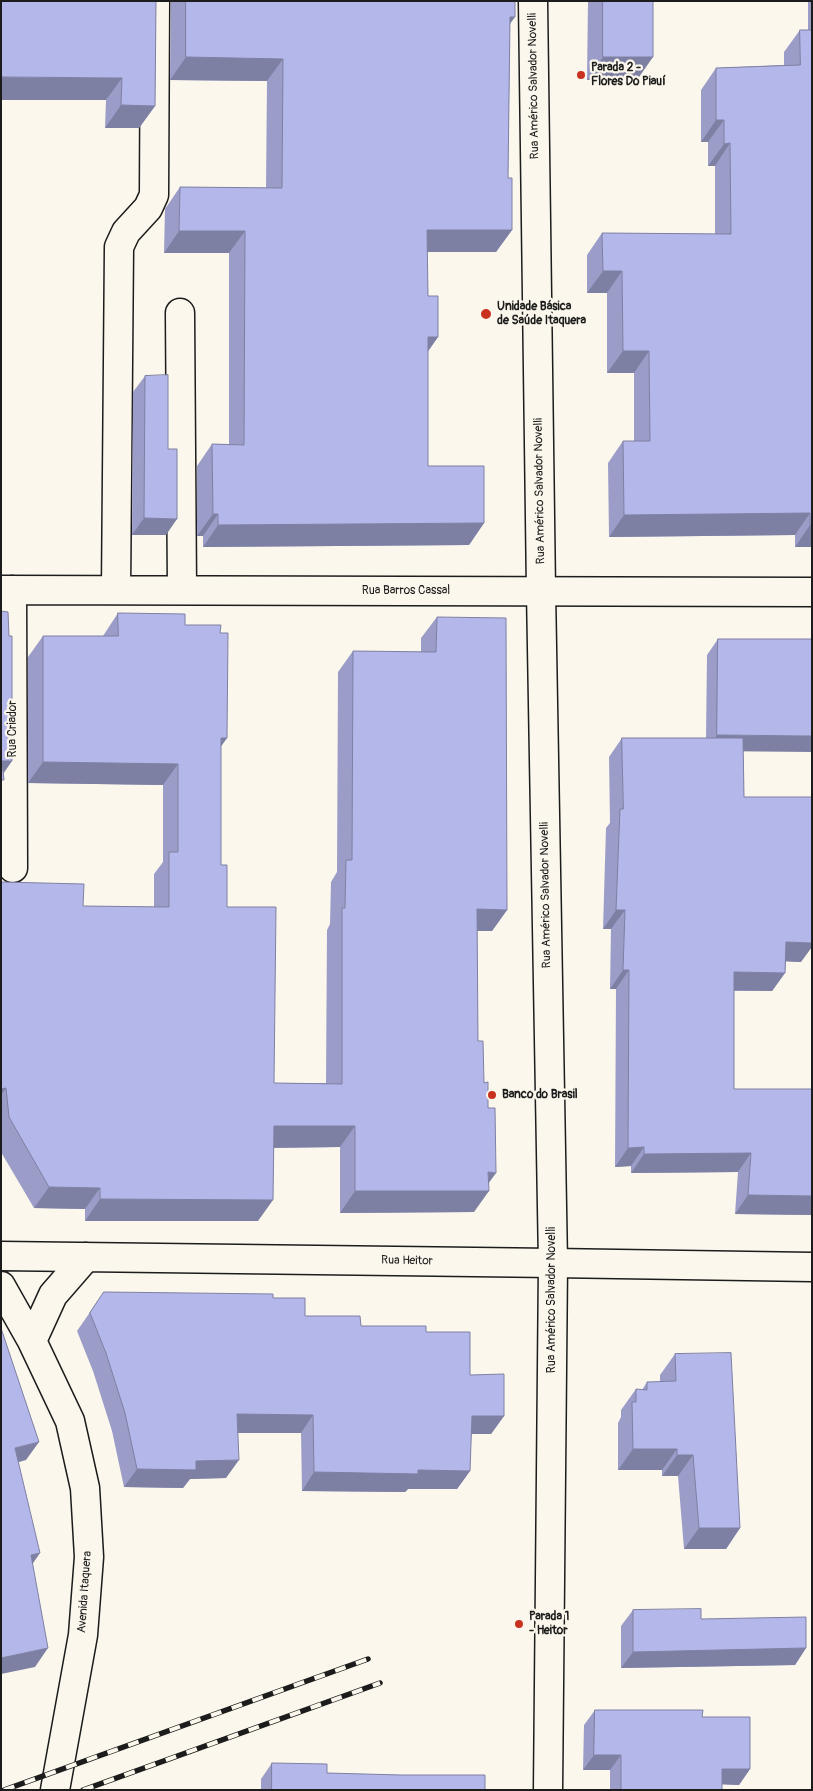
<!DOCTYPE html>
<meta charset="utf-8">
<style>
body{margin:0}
#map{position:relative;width:813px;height:1791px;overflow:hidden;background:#fbf7ec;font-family:Pangolin,sans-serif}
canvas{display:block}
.frame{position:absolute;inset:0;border:2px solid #1c1c1c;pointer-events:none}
</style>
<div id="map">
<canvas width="813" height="1791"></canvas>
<div class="frame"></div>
</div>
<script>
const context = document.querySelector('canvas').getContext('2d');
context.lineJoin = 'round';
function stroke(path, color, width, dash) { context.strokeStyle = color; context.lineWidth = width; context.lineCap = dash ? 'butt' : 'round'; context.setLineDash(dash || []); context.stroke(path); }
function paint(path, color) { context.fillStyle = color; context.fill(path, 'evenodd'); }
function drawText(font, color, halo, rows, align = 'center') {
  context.font = font + ' Pangolin,sans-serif'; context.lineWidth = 4.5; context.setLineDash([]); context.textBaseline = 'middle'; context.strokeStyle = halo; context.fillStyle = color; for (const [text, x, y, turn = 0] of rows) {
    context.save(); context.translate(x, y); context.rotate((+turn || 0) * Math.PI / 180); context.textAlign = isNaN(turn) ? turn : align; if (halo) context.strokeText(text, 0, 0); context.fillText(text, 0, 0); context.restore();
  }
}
const minor = new Path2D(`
 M 180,313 L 182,590
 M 1,590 L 812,592
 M 12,590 L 13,868
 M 116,590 L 119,247 L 126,232 L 148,208 L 154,195 L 155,1
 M 548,1790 L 553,1263 L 812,1267`);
const major = new Path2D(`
 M 1,1256 L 553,1263 L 541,591 L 533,1
 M 1,1286 L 32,1341 L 70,1421 L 85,1488 L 89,1557 L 83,1635 L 55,1790
 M 32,1341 L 53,1295 L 86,1257`);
stroke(minor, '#1c1c1c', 31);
stroke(major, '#1c1c1c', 31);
stroke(minor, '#fbf7ec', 28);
stroke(major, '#fbf7ec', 28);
const rail = new Path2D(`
 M 4,1790 L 368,1659
 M 83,1790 L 380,1683`);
stroke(rail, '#1c1c1c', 5.5);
stroke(rail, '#fbf7ec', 4, [11]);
paint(new Path2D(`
 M 156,1 L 155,106 L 139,128 L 105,128 L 106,100 Z
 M 171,1 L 515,1 L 510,24 L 508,178 L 512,230 L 496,252 L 427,252 L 428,296 L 438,337 L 428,351 L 428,466 L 484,523 L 469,545 L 203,547 L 203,536 L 197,536 L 197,466 L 212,444 L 229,444 L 229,253 L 164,253 L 165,209 L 180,187 L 266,188 L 267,81 L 170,80 Z
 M 588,1 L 653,1 L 637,80 L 587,80 Z
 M 808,1 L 812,1 L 812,547 L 795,547 L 795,535 L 609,537 L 608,463 L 623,441 L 634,441 L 634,373 L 607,373 L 607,293 L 587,293 L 587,255 L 602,233 L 715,234 L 715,166 L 708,166 L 708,142 L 701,142 L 701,90 L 716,68 L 784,65 L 784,52 L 800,30 L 808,30 Z
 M 145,376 L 166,535 L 132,535 L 133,392 Z
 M 118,613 L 185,625 L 220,633 L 227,738 L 221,746 L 221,865 L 227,907 L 274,1083 L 326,1083 L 327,930 L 330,924 L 331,882 L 337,872 L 338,672 L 353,651 L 421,652 L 421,638 L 437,617 L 507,910 L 492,931 L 477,931 L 478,1041 L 484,1083 L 489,1183 L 474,1212 L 340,1213 L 340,1147 L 274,1148 L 258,1221 L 85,1221 L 85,1209 L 34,1208 L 1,1152 L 1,882 L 83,906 L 154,907 L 154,874 L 163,862 L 163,785 L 28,783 L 28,657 L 43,636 L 103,636 Z
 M 718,639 L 743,751 L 744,797 L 801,962 L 786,961 L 785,973 L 772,991 L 734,991 L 734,1089 L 812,1089 L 812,1215 L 735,1214 L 738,1172 L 631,1173 L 631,1166 L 615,1167 L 616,989 L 610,989 L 611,929 L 603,929 L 606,828 L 610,823 L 609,757 L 622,738 L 706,738 L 707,655 Z
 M 104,1292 L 273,1298 L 305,1316 L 361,1326 L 426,1332 L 470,1375 L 504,1416 L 491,1434 L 471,1434 L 470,1471 L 457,1489 L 408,1489 L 405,1492 L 302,1491 L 301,1433 L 238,1433 L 226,1478 L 190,1479 L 183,1488 L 124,1487 L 112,1431 L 93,1371 L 77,1331 Z
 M 675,1354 L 740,1528 L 726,1549 L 684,1549 L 678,1476 L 662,1476 L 662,1470 L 618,1470 L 618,1423 L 621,1417 L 621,1410 L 636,1389 L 642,1390 L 647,1382 L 660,1382 L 660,1375 Z
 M 633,1610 L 701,1619 L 806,1648 L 795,1665 L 621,1668 L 621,1626 Z
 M 595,1710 L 702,1717 L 750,1769 L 739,1785 L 722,1784 L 722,1790 L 610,1790 L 610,1770 L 583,1770 L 584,1725 Z
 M 272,1763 L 327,1773 L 485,1790 L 261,1790 L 261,1779 Z`), '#9b9dc8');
paint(new Path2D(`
 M 510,17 L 515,17 L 499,39 Z
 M 186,57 L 283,59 L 267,81 L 170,80 Z
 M 603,57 L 653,57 L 637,80 L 587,80 Z
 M 1,77 L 122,78 L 106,100 L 1,100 Z
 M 121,105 L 155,106 L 139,128 L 105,128 Z
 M 716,120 L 724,120 L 708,142 L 701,142 Z
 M 730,143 L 715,166 L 708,166 L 724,144 Z
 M 427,230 L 512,230 L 496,252 L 412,252 Z
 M 179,231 L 245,231 L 229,253 L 164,253 Z
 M 603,271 L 622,271 L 607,293 L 587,293 Z
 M 428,337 L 438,337 L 422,360 Z
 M 623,351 L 649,351 L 634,373 L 607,373 Z
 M 810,513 L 795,535 L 609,537 L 624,515 Z
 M 213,514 L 218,514 L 203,536 L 197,536 Z
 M 144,518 L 177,519 L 166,535 L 132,535 Z
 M 484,523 L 469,545 L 203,547 L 218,525 Z
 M 810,525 L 812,525 L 812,547 L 795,547 Z
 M 717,735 L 812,736 L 812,752 L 706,751 Z
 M 221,738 L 227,738 L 212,759 Z
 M 2,761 L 12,761 L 1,777 Z
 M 43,762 L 178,764 L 163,785 L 28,783 Z
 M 477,909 L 507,910 L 492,931 L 462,931 Z
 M 616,910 L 625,910 L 611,929 L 603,929 Z
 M 786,942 L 812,943 L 812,947 L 801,962 L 773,961 Z
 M 623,970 L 629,970 L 616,989 L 610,989 Z
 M 734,972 L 785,973 L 772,991 L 721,990 Z
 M 6,1088 L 1,1095 L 1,1089 Z
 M 274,1126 L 355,1126 L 340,1147 L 259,1148 Z
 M 644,1147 L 631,1166 L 615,1167 L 628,1148 Z
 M 751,1153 L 738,1172 L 631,1173 L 644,1154 Z
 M 488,1172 L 496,1173 L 483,1191 L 489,1191 L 474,1212 L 340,1213 L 355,1191 Z
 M 49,1187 L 100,1188 L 85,1209 L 34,1208 Z
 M 748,1195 L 812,1196 L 812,1215 L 735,1214 Z
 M 100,1199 L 273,1200 L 258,1221 L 85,1221 Z
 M 237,1414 L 313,1415 L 301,1433 L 225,1433 Z
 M 472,1416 L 504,1416 L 491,1434 L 459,1434 Z
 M 39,1442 L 26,1460 L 2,1467 L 15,1448 Z
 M 633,1449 L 677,1449 L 662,1470 L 618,1470 Z
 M 677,1455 L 693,1455 L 678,1476 L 662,1476 Z
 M 239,1460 L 226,1478 L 190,1479 L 183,1488 L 124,1487 L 137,1469 L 196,1461 Z
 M 418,1470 L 470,1471 L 457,1489 L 408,1489 L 405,1492 L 302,1491 L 314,1472 Z
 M 699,1528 L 740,1528 L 726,1549 L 684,1549 Z
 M 40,1553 L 27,1572 L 31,1555 Z
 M 48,1648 L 35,1667 L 1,1674 L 1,1658 Z
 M 806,1648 L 795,1665 L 621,1668 L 633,1652 Z
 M 594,1755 L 621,1755 L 610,1770 L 583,1770 Z
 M 722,1769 L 750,1769 L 739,1785 L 711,1784 Z`), '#7e80a3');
const building = new Path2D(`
 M 1,1 L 156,1 L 155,106 L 121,105 L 122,78 L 1,77 Z
 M 186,1 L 515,1 L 515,17 L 510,17 L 508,178 L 512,178 L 512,230 L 427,230 L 428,296 L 438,296 L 438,337 L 428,337 L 428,466 L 484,466 L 484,523 L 218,525 L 218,514 L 213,514 L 212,444 L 244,445 L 245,231 L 179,231 L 180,187 L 282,188 L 283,59 L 186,57 Z
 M 603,1 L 653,1 L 653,57 L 603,57 Z
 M 800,30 L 812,30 L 812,525 L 810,525 L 810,513 L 624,515 L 623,441 L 650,441 L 649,351 L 623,351 L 622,271 L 603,271 L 602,233 L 731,234 L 730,143 L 724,144 L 724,120 L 716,120 L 716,68 L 800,65 Z
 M 168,375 L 168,449 L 177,449 L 177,519 L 144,518 L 145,376 Z
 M 1,611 L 8,612 L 9,636 L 12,636 L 12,761 L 2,761 L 4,780 L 1,780 Z
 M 118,613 L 185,614 L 185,625 L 221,625 L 220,633 L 228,633 L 227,738 L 221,738 L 221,865 L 227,865 L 227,907 L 276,907 L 274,1083 L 342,1084 L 342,908 L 345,908 L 346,860 L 352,860 L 353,651 L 436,652 L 437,617 L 506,618 L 507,910 L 477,909 L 478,1041 L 483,1041 L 484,1083 L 488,1082 L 488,1108 L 495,1108 L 496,1173 L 488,1172 L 489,1191 L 355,1191 L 355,1126 L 274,1126 L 273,1200 L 100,1199 L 100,1188 L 49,1187 L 9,1117 L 6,1088 L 1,1089 L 1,882 L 84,884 L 83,906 L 169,907 L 169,852 L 178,852 L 178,764 L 43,762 L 43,636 L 118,636 Z
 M 718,639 L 812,639 L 812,736 L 717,735 Z
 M 622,738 L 743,738 L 744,797 L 812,797 L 812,943 L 786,942 L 785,973 L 734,972 L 734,1089 L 812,1089 L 812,1196 L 748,1195 L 751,1153 L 644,1154 L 644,1147 L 628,1148 L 629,970 L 623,970 L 625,910 L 616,910 L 620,809 L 623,809 Z
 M 104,1292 L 273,1294 L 273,1298 L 305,1298 L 305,1316 L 360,1316 L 361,1326 L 426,1326 L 426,1332 L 470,1332 L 470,1375 L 504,1374 L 504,1416 L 472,1416 L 470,1471 L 418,1470 L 418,1474 L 314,1472 L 313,1415 L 237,1414 L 239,1460 L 196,1461 L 196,1470 L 137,1469 L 125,1413 L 106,1353 L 90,1313 Z
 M 1,1328 L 39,1442 L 15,1448 L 40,1553 L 31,1555 L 48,1648 L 1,1658 Z
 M 731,1353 L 740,1528 L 699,1528 L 693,1455 L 677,1455 L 677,1449 L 633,1449 L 632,1402 L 636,1402 L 636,1389 L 647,1390 L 647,1382 L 676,1381 L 675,1354 Z
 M 701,1609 L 701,1619 L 806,1617 L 806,1648 L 633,1652 L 633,1610 Z
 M 595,1710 L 703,1710 L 702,1717 L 750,1717 L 750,1769 L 722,1769 L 722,1790 L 621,1790 L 621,1755 L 594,1755 Z
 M 272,1763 L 327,1764 L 327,1773 L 401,1775 L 485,1775 L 485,1790 L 272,1790 Z`);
paint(building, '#b4b7e9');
stroke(building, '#7e80a3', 1);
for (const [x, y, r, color] of [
 [581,75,5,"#c8321e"],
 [486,314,6,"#c8321e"],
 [492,1095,5,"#c8321e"],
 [519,1624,5,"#c8321e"]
]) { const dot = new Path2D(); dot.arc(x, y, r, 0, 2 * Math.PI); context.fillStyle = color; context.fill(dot); stroke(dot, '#fbf7ec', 2); }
drawText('bold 12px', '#1c1c1c', '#fbf7ec', [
 ["Parada 2 -",591,68],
 ["Flores Do Piauí",591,82],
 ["Unidade Básica",497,307],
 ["de Saúde Itaquera",497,321],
 ["Banco do Brasil",502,1095],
 ["Parada 1",529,1617],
 ["- Heitor",529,1631]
], 'left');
drawText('12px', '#1c1c1c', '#fbf7ec', [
 ["Rua Américo Salvador Novelli",534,86,-91],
 ["Rua Américo Salvador Novelli",540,491,-91],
 ["Rua Barros Cassal",406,591],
 ["Rua Criador",13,729,-90],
 ["Rua Américo Salvador Novelli",546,895,-91],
 ["Rua Heitor",407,1261,1],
 ["Rua Américo Salvador Novelli",552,1300,-90],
 ["Avenida Itaquera",85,1592,-86]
]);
</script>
